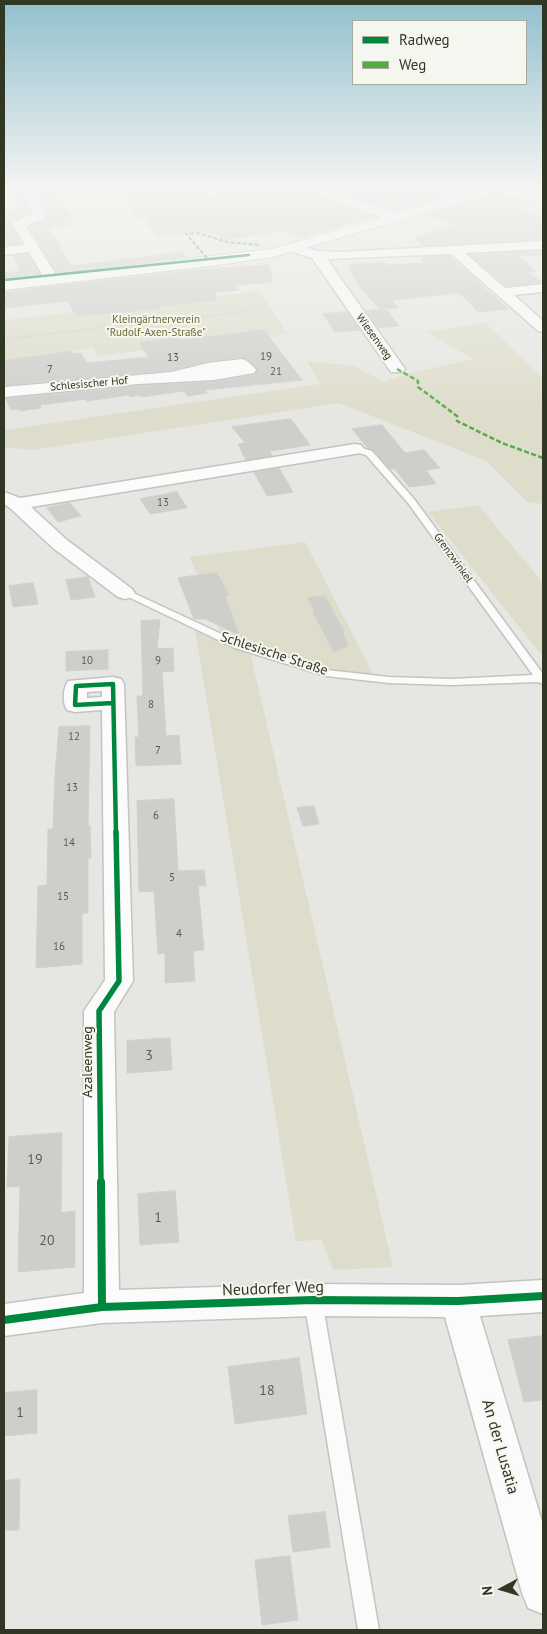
<!DOCTYPE html>
<meta charset="utf-8">
<style>
body{margin:0}
#map{position:relative;width:547px;height:1634px;overflow:hidden;background:#e6e7e2;font-family:"PT Sans",sans-serif}
canvas{display:block}
.frame{position:absolute;inset:0;border:5px solid #303722;pointer-events:none}
.legend{position:absolute;left:352px;top:20px;width:175px;height:65px;box-sizing:border-box;background:#f5f6ef;border:1px solid #a6aa9d;margin:0;padding:6px 9px;list-style:none;font-size:15px;color:#303722}
.legend li{display:flex;align-items:center;gap:10px;height:25px}
.legend b{width:25px;border:1px solid #a6aa9d}
.north{position:absolute;left:477px;top:1564px;width:50px;height:50px;-webkit-text-stroke:4px #f5f6ef;paint-order:stroke;rotate:264deg;font-size:14px;font-weight:700;line-height:20px;text-align:center;color:#303722}
.north::after{content:'';display:block;margin:auto;width:18px;height:22px;background:#303722;clip-path:polygon(50% 0,100% 100%,50% 72%,0 100%)}
</style>
<div id="map">
<canvas width="547" height="1634"></canvas>
<div class="frame"></div>
<ul class="legend">
<li><b style="height:6px;background:#00873e"></b>Radweg</li>
<li><b style="height:6px;background:#54ac43"></b>Weg</li>
</ul>
<div class="north">N</div>
</div>
<script>
const context = document.querySelector('canvas').getContext('2d');
context.lineJoin = 'round';
function paint(path, color) { context.fillStyle = color; context.fill(path, 'evenodd'); }
function stroke(path, color, width, dash) { context.strokeStyle = color; context.lineWidth = width; context.lineCap = dash ? 'butt' : 'round'; context.setLineDash(dash || []); context.stroke(path); }
function drawText(font, color, halo, rows, align = 'center') {
  context.font = font + ' "PT Sans",sans-serif'; context.lineWidth = 4; context.setLineDash([]); context.textBaseline = 'middle'; context.strokeStyle = halo; context.fillStyle = color; for (const [text, x, y, turn = 0] of rows) {
    context.save(); context.translate(x, y); context.rotate((+turn || 0) * Math.PI / 180); context.textAlign = isNaN(turn) ? turn : align; if (halo) context.strokeText(text, 0, 0); context.fillText(text, 0, 0); context.restore();
  }
}
paint(new Path2D(`
 M 260,291 L 287,334 L 98,356 L 93,348 L 4,359 L 4,320 Z
 M 485,322 L 539,375 L 543,376 L 543,504 L 527,502 L 486,461 L 339,403 L 33,450 L 4,447 L 4,430 L 320,384 L 307,361 L 355,366 L 384,382 L 410,373 L 473,359 L 426,332 Z
 M 478,505 L 543,583 L 543,657 L 428,512 Z
 M 305,542 L 374,676 L 329,671 L 240,644 L 222,636 L 190,557 Z
 M 195,629 L 250,652 L 393,1267 L 333,1270 L 322,1240 L 296,1241 Z`), '#deddcc');
const building = new Path2D(`
 M 34,188 L 54,188 L 74,220 L 68,221 L 70,225 L 48,227 L 72,266 L 182,252 L 186,257 L 56,272 L 29,227 L 46,220 L 49,216 Z
 M 123,188 L 196,188 L 197,190 L 205,190 L 208,197 L 243,188 L 258,188 L 268,195 L 285,196 L 303,188 L 306,193 L 374,216 L 300,238 L 280,230 L 228,240 L 209,230 L 156,235 L 144,218 L 138,219 L 123,192 L 126,192 Z
 M 328,188 L 477,188 L 393,210 Z
 M 19,189 L 31,212 L 14,219 L 11,223 L 22,243 L 7,245 L 4,238 L 4,211 L 18,209 L 8,190 Z
 M 501,193 L 536,204 L 520,209 L 543,217 L 543,239 L 424,246 L 415,238 L 454,225 L 425,215 Z
 M 543,251 L 543,255 L 518,256 L 536,271 L 527,272 L 541,282 L 506,286 L 470,255 Z
 M 28,254 L 40,274 L 4,278 L 4,273 L 20,271 L 13,256 Z
 M 437,256 L 450,256 L 508,309 L 478,312 L 461,294 L 456,293 L 392,300 L 398,308 L 379,309 L 358,285 L 348,265 L 385,262 L 387,265 L 424,263 L 421,258 Z
 M 269,265 L 273,282 L 235,285 L 239,290 L 215,292 L 216,300 L 159,306 L 161,308 L 88,315 L 75,315 L 68,301 L 4,308 L 4,292 L 195,270 Z
 M 386,309 L 399,326 L 378,328 L 366,311 Z
 M 347,312 L 360,330 L 335,332 L 323,314 Z
 M 264,330 L 302,380 L 205,390 L 207,393 L 187,396 L 184,391 L 141,397 L 140,395 L 130,397 L 129,395 L 87,401 L 86,399 L 40,405 L 41,408 L 20,411 L 19,409 L 11,410 L 6,399 L 138,386 L 214,382 L 254,375 L 257,369 L 249,361 L 242,357 L 208,361 L 172,370 L 4,385 L 4,360 L 72,351 L 74,354 L 81,353 L 87,363 L 149,357 L 139,343 L 178,337 L 180,340 Z
 M 291,419 L 310,445 L 270,451 L 272,456 L 246,460 L 238,444 L 245,443 L 232,427 Z
 M 382,425 L 405,453 L 424,450 L 440,468 L 426,470 L 436,484 L 409,487 L 395,469 L 390,469 L 373,450 L 367,447 L 352,429 Z
 M 279,468 L 293,492 L 267,496 L 254,472 Z
 M 177,492 L 187,508 L 150,514 L 140,499 Z
 M 70,503 L 81,516 L 58,522 L 47,508 Z
 M 217,573 L 229,596 L 225,596 L 239,635 L 206,619 L 194,619 L 178,578 Z
 M 88,577 L 95,597 L 71,600 L 66,580 Z
 M 33,583 L 38,604 L 13,607 L 9,586 Z
 M 325,596 L 344,632 L 342,632 L 348,646 L 334,652 L 313,612 L 315,612 L 308,598 Z
 M 160,620 L 157,649 L 173,648 L 174,671 L 162,672 L 166,736 L 179,735 L 181,764 L 136,766 L 135,737 L 139,737 L 137,696 L 143,696 L 141,621 Z
 M 108,650 L 108,669 L 66,671 L 66,652 Z
 M 90,726 L 88,826 L 90,826 L 91,858 L 88,858 L 88,913 L 82,913 L 82,964 L 36,968 L 38,886 L 47,885 L 48,829 L 53,829 L 55,776 L 59,727 Z
 M 174,799 L 178,871 L 204,870 L 206,886 L 198,886 L 204,950 L 193,951 L 195,981 L 165,983 L 165,953 L 158,954 L 154,891 L 139,892 L 137,801 Z
 M 314,806 L 319,824 L 303,826 L 297,808 Z
 M 170,1038 L 172,1070 L 127,1073 L 127,1041 Z
 M 62,1133 L 61,1213 L 75,1211 L 75,1267 L 18,1272 L 20,1186 L 7,1187 L 9,1137 Z
 M 175,1191 L 179,1242 L 140,1245 L 138,1194 Z
 M 543,1336 L 543,1400 L 524,1402 L 508,1340 Z
 M 299,1358 L 307,1414 L 235,1424 L 228,1367 Z
 M 37,1390 L 37,1433 L 4,1436 L 4,1393 Z
 M 20,1479 L 19,1530 L 4,1530 L 4,1481 Z
 M 325,1512 L 330,1547 L 293,1552 L 288,1516 Z
 M 290,1556 L 298,1620 L 262,1625 L 255,1560 Z`);
paint(building, '#cecfcb');
stroke(building, '#cfd0cb', 1);
const service = new Path2D(`
 M 355,446 L 372,451 L 414,499 L 543,674 L 543,684 L 538,682 L 452,685 L 389,683 L 326,676 L 235,648 L 120,593 L 125,590 L 129,591 L 243,644 L 327,670 L 389,677 L 452,679 L 533,675 L 408,503 L 366,455 L 352,451 L 352,447 Z
 M 313,1292 L 319,1294 L 322,1300 L 379,1630 L 358,1630 L 304,1300 L 307,1294 Z`);
const minor = new Path2D(`
 M 20,188 L 32,188 L 47,215 L 45,218 L 26,226 L 59,280 L 57,283 L 47,283 L 29,252 L 4,255 L 4,247 L 25,245 L 13,224 L 15,221 L 34,213 Z
 M 260,188 L 298,188 C 289,197 269,197 260,188 Z
 M 305,188 L 322,188 L 401,215 L 403,218 L 401,221 L 393,221 L 307,191 Z
 M 543,241 L 543,249 L 465,253 L 505,288 L 543,284 L 543,292 L 514,295 L 543,321 L 543,332 L 538,331 L 451,254 L 327,259 L 405,369 L 403,372 L 391,372 L 312,258 L 289,251 L 287,248 L 294,244 L 318,251 L 341,252 Z
 M 242,359 C 248,361 252,365 256,370 L 254,373 L 214,380 L 138,384 L 4,397 L 4,387 L 172,372 L 208,363 Z
 M 355,444 L 361,445 L 364,449 L 361,453 L 31,507 L 67,540 L 132,589 L 135,593 L 132,597 L 125,599 L 118,597 L 53,548 L 10,508 L 4,504 L 4,492 L 20,498 Z
 M 113,677 L 121,679 L 124,684 L 133,981 L 114,1012 L 119,1290 L 313,1284 L 458,1285 L 543,1280 L 543,1312 L 480,1316 L 543,1525 L 543,1614 L 528,1608 L 522,1593 L 445,1317 L 313,1316 L 102,1323 L 4,1336 L 4,1304 L 84,1293 L 84,1011 L 105,980 L 102,710 L 75,712 L 67,710 C 62,702 63,689 68,681 ZM 102,691 L 102,697 L 87,698 L 87,692 Z`);
const secondary = new Path2D(`
 M 483,188 L 503,188 L 502,191 L 273,257 L 210,266 L 4,290 L 4,280 L 272,249 Z`);
stroke(service, '#c2c4bf', 3);
stroke(minor, '#c2c4bf', 3);
stroke(secondary, '#c4c5c0', 2);
stroke(new Path2D(`
 M 4,339 L 250,311`), '#c4c7bf', 2, [1, 2]);
paint(service, '#fbfbfb');
paint(minor, '#fbfbfb');
paint(secondary, '#fbfbfb');
stroke(new Path2D(`
 M 207,258 L 186,234 L 198,233 L 227,242 L 261,245`), '#54ac43', 2, [4, 2]);
stroke(new Path2D(`
 M 397,369 L 418,381 L 418,387 L 457,416 L 457,421 L 502,443 L 543,458`), '#54ac43', 2.5, [5, 2.5]);
stroke(new Path2D(`
 M 4,280 L 249,255`), '#00873e', 2.5);
stroke(new Path2D(`
 M 113,703 L 75,705 L 76,686 L 113,684 L 116,834`), '#00873e', 4.5);
stroke(new Path2D(`
 M 101,1183 L 99,1011 L 119,981 L 116,832`), '#00873e', 5.5);
stroke(new Path2D(`
 M 101,1182 L 102,1307
 M 4,1320 L 102,1307 L 313,1300 L 458,1301 L 543,1296`), '#00873e', 8);
const sky = context.createLinearGradient(0, 0, 0, 417);
sky.addColorStop(0, '#92c0ce');
sky.addColorStop(0.45, '#f4f4f2');
sky.addColorStop(1, '#f4f4f200');
context.fillStyle = sky;
context.fillRect(0, 0, 547, 417);
drawText('11px', '#6a6a30', '#f5f6ef', [
 ["Kleingärtnerverein",156,320],
 ["\"Rudolf-Axen-Straße\"",156,333]
]);
drawText('11px', '#303722', '#f5f6ef', [
 ["Wiesenweg",374,337,54],
 ["Schlesischer Hof",89,384,-5],
 ["Grenzwinkel",453,558,54]
]);
drawText('11px', '#585e4d', null, [
 ["19",266,357],
 ["13",173,358],
 ["7",50,370],
 ["21",276,372],
 ["13",163,503],
 ["10",87,661],
 ["9",158,661],
 ["8",151,705],
 ["12",74,737],
 ["7",158,751],
 ["13",72,788],
 ["6",156,816],
 ["14",69,843],
 ["5",172,878],
 ["15",63,897],
 ["4",179,934],
 ["16",59,947]
]);
drawText('14px', '#303722', '#f5f6ef', [
 ["Schlesische Straße",274,654,18],
 ["Azaleenweg",88,1062,-90]
]);
drawText('14px', '#585e4d', null, [
 ["3",149,1056],
 ["19",35,1160],
 ["1",158,1218],
 ["20",47,1241],
 ["18",267,1391],
 ["1",20,1413]
]);
drawText('16px', '#303722', '#f5f6ef', [
 ["Neudorfer Weg",273,1289,-2],
 ["An der Lusatia",500,1447,74]
]);
</script>
